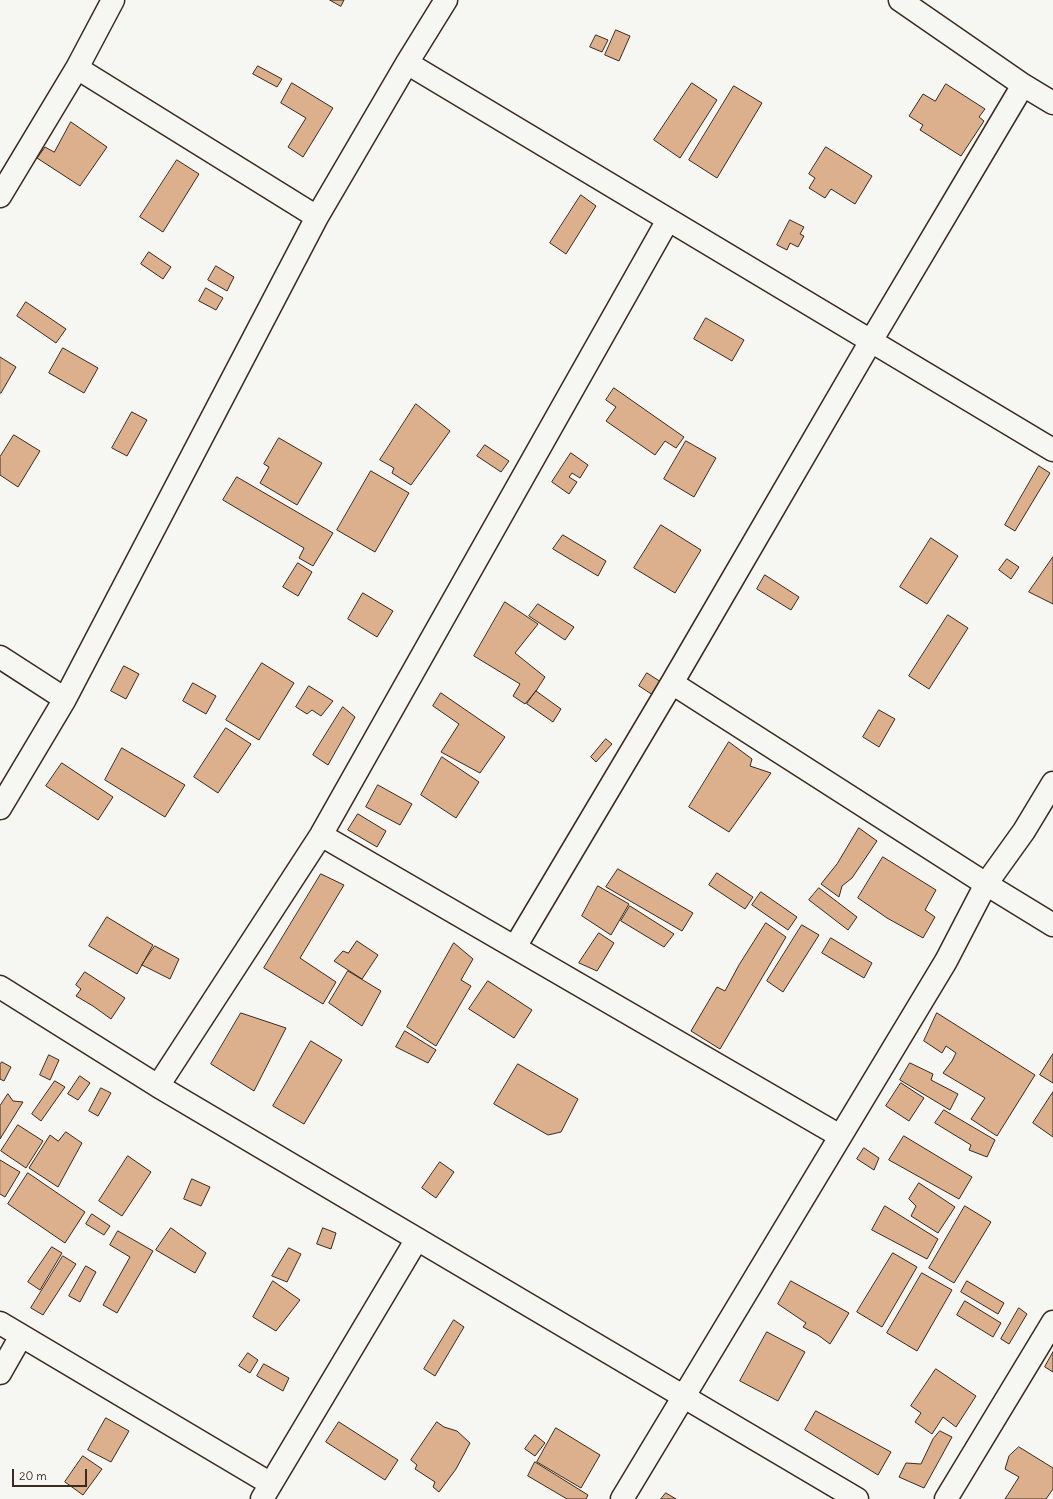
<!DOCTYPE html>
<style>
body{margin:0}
#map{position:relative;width:1053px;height:1499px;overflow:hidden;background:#f6f6f2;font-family:Delius,sans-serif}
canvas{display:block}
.scale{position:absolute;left:12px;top:1469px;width:75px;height:18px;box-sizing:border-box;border:2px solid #3b2a1e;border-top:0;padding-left:5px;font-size:12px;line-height:14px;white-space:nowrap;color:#3b2a1e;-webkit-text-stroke:3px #f6f6f2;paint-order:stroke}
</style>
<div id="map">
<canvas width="1053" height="1499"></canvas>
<div class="scale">20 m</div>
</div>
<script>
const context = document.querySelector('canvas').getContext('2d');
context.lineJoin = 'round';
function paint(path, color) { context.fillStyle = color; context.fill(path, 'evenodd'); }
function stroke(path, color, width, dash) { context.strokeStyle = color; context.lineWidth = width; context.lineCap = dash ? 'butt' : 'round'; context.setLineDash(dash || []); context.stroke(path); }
const building = new Path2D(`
 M 330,0 L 344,0 L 341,6 Z
 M 616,30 L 630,36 L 619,61 L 605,55 Z
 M 596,35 L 608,40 L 602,52 L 590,47 Z
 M 258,66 L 282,79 L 277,87 L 253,74 Z
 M 292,83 L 333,108 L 303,157 L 288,147 L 306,118 L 281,103 Z
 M 692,83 L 717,100 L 680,158 L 654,140 Z
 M 946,84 L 985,109 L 979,117 L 984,121 L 961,156 L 920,130 L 923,125 L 909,116 L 923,94 L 935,101 Z
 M 734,86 L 762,103 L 717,178 L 689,160 Z
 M 71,122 L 107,147 L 80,186 L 37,158 L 45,147 L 54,152 Z
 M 826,147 L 872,176 L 855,204 L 831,189 L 825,198 L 809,188 L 815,178 L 809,174 Z
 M 177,160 L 199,174 L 163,232 L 140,217 Z
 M 581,195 L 596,206 L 566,254 L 550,243 Z
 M 790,220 L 804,227 L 800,234 L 804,236 L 798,247 L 790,243 L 787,250 L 777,245 Z
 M 149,252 L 171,267 L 163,279 L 141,264 Z
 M 216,266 L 234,277 L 227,291 L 208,280 Z
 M 206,288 L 223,298 L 216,310 L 199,301 Z
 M 26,302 L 66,329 L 56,343 L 17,316 Z
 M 706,318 L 744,340 L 732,361 L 694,339 Z
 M 63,348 L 98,368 L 84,393 L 49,373 Z
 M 0,357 L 16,367 L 1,393 L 0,393 Z
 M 614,388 L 684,437 L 676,448 L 665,441 L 655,455 L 606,421 L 616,407 L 606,400 Z
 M 416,404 L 450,431 L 411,485 L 392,473 L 394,468 L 380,460 Z
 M 132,412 L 147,420 L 127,456 L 112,448 Z
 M 14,435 L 40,451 L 18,487 L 0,475 L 0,457 Z
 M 279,438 L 322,463 L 297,505 L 260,483 L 269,467 L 264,464 Z
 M 686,441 L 716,458 L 694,497 L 664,479 Z
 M 485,445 L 509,461 L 501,472 L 477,456 Z
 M 571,453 L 588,465 L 580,478 L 572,473 L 569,477 L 577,482 L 569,494 L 552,482 Z
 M 1039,466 L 1050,473 L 1015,531 L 1005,525 Z
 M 371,471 L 409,493 L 375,552 L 337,530 Z
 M 237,477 L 333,533 L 313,566 L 299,558 L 304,548 L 223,500 Z
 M 661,525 L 701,550 L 675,593 L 634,568 Z
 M 563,535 L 606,561 L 598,576 L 553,549 Z
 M 931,538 L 958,556 L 927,604 L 900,587 Z
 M 1053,557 L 1053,604 L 1029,592 Z
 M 1007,559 L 1019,567 L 1011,579 L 999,570 Z
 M 298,563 L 312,572 L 298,596 L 283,587 Z
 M 765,575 L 799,597 L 791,610 L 757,589 Z
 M 363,593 L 393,611 L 377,637 L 348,619 Z
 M 505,602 L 538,624 L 515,653 L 545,677 L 536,691 L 525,704 L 513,696 L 520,684 L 474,656 Z
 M 538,604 L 574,627 L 565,640 L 529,616 Z
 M 948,615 L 968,628 L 929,689 L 909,676 Z
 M 262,663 L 294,683 L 259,740 L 226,720 Z
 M 124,666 L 139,674 L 126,699 L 111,691 Z
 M 647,673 L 661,682 L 653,695 L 639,686 Z
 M 193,683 L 216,696 L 206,714 L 183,701 Z
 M 309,686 L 333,701 L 321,716 L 312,710 L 307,714 L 296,707 Z
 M 536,691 L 561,709 L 553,722 L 527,704 Z
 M 441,693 L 505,737 L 480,773 L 441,752 L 459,724 L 433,706 Z
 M 343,707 L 355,717 L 328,765 L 313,755 Z
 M 879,710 L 895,719 L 879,747 L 863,737 Z
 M 226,728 L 251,744 L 218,793 L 194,777 Z
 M 606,739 L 612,744 L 596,762 L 591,757 Z
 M 729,742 L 752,759 L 750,766 L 771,773 L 729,832 L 689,807 Z
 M 122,748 L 185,785 L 165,817 L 105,780 Z
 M 442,757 L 479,782 L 456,818 L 421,795 Z
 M 62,763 L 113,797 L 98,820 L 46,786 Z
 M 378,785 L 412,804 L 400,825 L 366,807 Z
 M 358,814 L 386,831 L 377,847 L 348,830 Z
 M 859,828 L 877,841 L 852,878 L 842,886 L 839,897 L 821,884 L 837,864 Z
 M 883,857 L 936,890 L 925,910 L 935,917 L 923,938 L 887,918 L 858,898 Z
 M 618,869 L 693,913 L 682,931 L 606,887 Z
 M 717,873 L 753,897 L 745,909 L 709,885 Z
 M 321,874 L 344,885 L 300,958 L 336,982 L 323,1004 L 264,968 Z
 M 598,886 L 629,904 L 611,935 L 582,916 Z
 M 819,888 L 857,917 L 848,930 L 809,900 Z
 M 761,892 L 797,917 L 788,930 L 752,905 Z
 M 630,906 L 674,934 L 664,947 L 621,921 Z
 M 107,917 L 153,945 L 137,974 L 89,946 Z
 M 766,923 L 786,937 L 720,1049 L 691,1031 L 717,987 L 725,991 L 739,965 Z
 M 802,925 L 819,935 L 783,992 L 767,981 Z
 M 599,933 L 614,943 L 597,971 L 579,963 Z
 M 831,938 L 872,963 L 864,978 L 822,953 Z
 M 357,941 L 378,955 L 362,979 L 334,961 L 343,951 L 348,953 Z
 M 454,943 L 473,959 L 461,980 L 471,986 L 436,1046 L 407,1027 Z
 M 155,946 L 179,959 L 170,979 L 142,965 Z
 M 348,971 L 381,991 L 362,1026 L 329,1003 Z
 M 85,972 L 125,998 L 111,1019 L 93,1006 L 76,996 L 81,989 L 76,985 Z
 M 488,981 L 532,1010 L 514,1038 L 469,1009 Z
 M 241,1013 L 286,1028 L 254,1091 L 211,1064 Z
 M 937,1013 L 1035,1075 L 997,1136 L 971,1119 L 985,1098 L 943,1073 L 952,1061 L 956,1053 L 946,1046 L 942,1053 L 924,1041 Z
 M 405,1031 L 436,1050 L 428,1063 L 396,1047 Z
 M 311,1041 L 342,1060 L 304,1124 L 273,1106 Z
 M 1053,1054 L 1053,1083 L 1040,1075 Z
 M 49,1055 L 59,1060 L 50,1080 L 40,1075 Z
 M 2,1062 L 11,1067 L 4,1081 L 0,1079 L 0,1065 Z
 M 910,1063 L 933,1074 L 931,1080 L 958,1094 L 950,1110 L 900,1080 Z
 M 518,1064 L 578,1099 L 561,1132 L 548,1135 L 494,1104 Z
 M 80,1076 L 90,1083 L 78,1100 L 68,1094 Z
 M 55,1081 L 65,1087 L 41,1121 L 32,1114 Z
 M 901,1083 L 924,1098 L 909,1121 L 886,1106 Z
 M 101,1088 L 111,1093 L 98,1116 L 89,1111 Z
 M 1053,1092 L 1053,1137 L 1033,1123 Z
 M 8,1094 L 13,1101 L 23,1102 L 0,1139 L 0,1106 Z
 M 944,1110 L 995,1140 L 987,1157 L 969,1150 L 971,1145 L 935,1123 Z
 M 18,1125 L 43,1141 L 26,1168 L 1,1151 Z
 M 66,1132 L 82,1143 L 58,1187 L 29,1168 L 50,1135 L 58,1141 Z
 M 904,1136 L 972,1177 L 959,1199 L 889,1160 Z
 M 864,1148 L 879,1158 L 874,1170 L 857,1159 Z
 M 128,1156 L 151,1172 L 122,1216 L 99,1201 Z
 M 0,1160 L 20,1172 L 5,1197 L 0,1194 Z
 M 440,1162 L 454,1172 L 436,1198 L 422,1188 Z
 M 28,1173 L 85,1212 L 65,1243 L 8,1204 Z
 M 192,1179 L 210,1187 L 201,1206 L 184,1199 Z
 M 919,1183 L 955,1207 L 938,1233 L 911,1216 L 916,1206 L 909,1199 Z
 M 885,1206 L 938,1239 L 927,1259 L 872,1230 Z
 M 965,1206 L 991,1222 L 954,1283 L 929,1268 Z
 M 92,1214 L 110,1226 L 104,1235 L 86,1224 Z
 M 171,1228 L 206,1253 L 195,1273 L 156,1250 Z
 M 323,1228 L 336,1233 L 331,1249 L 317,1244 Z
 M 118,1231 L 153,1251 L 117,1313 L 103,1305 L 130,1257 L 110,1245 Z
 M 52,1247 L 62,1253 L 40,1290 L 28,1282 Z
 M 289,1248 L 301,1254 L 287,1282 L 272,1276 Z
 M 893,1253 L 917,1267 L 882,1327 L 857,1312 Z
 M 63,1256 L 76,1264 L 43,1315 L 31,1308 Z
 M 86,1266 L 96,1272 L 80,1302 L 69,1296 Z
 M 922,1273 L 952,1290 L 917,1351 L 887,1333 Z
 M 273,1281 L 300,1300 L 276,1331 L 253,1317 Z
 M 791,1281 L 849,1313 L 830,1344 L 818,1335 L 803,1327 L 806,1323 L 778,1304 Z
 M 967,1281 L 1004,1303 L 998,1314 L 961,1292 Z
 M 965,1301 L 1001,1323 L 993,1337 L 957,1315 Z
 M 1019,1308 L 1027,1314 L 1009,1344 L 1001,1339 Z
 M 454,1320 L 464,1327 L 435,1376 L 424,1369 Z
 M 767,1332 L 805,1352 L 778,1401 L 740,1381 Z
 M 1053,1352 L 1053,1372 L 1045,1367 Z
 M 248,1353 L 258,1360 L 250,1373 L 239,1366 Z
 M 264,1364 L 289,1378 L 283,1391 L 257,1376 Z
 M 936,1369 L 976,1396 L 956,1427 L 943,1417 L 932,1434 L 915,1422 L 921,1413 L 911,1406 Z
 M 816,1411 L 891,1452 L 878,1475 L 805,1430 Z
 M 106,1418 L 129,1431 L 111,1462 L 88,1450 Z
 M 339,1422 L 398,1460 L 385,1480 L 326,1442 Z
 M 437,1422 L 444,1427 L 457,1431 L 470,1443 L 456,1469 L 439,1492 L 433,1487 L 435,1482 L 415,1469 L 417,1465 L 411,1460 Z
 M 556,1428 L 600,1455 L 581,1488 L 537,1462 Z
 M 940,1431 L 952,1437 L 924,1488 L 899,1477 L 906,1463 L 921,1464 L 933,1439 Z
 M 535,1435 L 545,1443 L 535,1456 L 525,1449 Z
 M 1019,1447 L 1053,1468 L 1053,1489 L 1046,1499 L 1005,1499 L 1019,1477 L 1005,1469 L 1009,1456 Z
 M 83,1456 L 102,1469 L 83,1495 L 65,1482 Z
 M 535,1462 L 588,1495 L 586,1499 L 567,1499 L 528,1476 Z
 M 666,1493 L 676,1499 L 661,1499 Z`);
paint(building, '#dcb08d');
stroke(building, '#3b2a1e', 1);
const minor = new Path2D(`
 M 900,0 L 1023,85 L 1053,103
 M 407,63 L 1053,450
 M 77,68 L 317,217
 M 0,196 L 77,68 L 113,0
 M 0,657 L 65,699
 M 672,683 L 986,884 L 1053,925
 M 0,808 L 65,699 L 317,217 L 407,63 L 446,0
 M 321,835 L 840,1136
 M 515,947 L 672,683 L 871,341 L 1023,85
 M 0,987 L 158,1086 L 857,1499
 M 158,1086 L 321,835 L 668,220
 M 0,1323 L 271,1484
 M 0,1373 L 21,1336
 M 262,1499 L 417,1239
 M 622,1499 L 946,961 L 986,884 L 1024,831 L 1053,783
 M 946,1499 L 1053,1322`);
stroke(minor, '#3b2a1e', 25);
stroke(minor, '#f6f6f2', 22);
</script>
